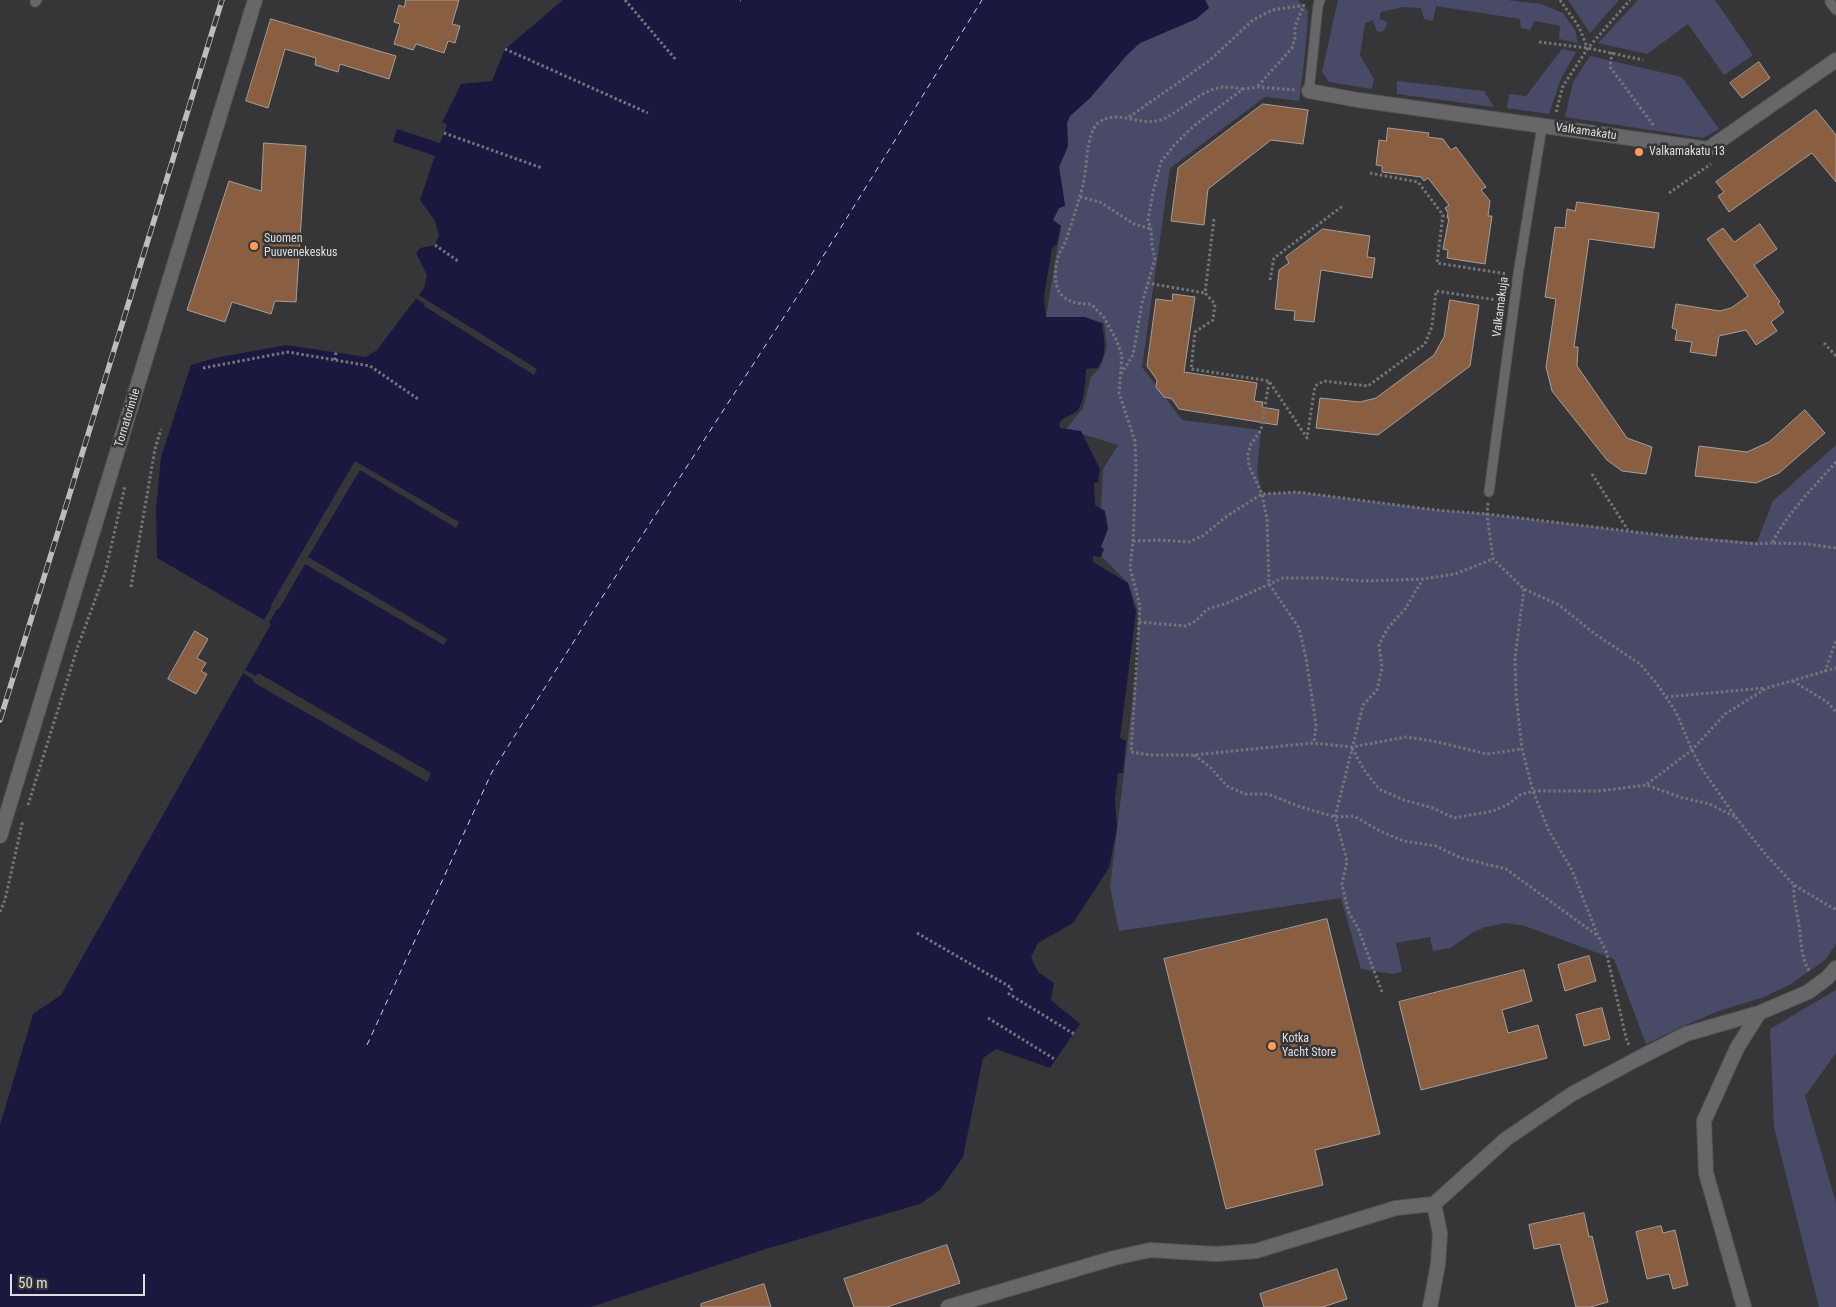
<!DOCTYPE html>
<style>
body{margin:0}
#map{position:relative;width:1836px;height:1307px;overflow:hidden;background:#363639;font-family:"Roboto Condensed",sans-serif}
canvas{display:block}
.scale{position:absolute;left:10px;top:1274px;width:135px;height:22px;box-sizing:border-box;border:2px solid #dedee0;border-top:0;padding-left:6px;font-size:15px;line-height:18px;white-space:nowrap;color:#dedee0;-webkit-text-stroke:4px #363639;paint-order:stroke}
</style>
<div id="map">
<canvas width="1836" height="1307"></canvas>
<div class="scale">50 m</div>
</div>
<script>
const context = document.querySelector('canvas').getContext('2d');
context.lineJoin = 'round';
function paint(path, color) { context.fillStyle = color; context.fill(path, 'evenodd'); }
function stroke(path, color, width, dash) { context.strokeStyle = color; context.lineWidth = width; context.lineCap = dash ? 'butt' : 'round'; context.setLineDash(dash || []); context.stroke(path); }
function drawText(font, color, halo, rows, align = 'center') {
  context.font = font + ' "Roboto Condensed",sans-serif'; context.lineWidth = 5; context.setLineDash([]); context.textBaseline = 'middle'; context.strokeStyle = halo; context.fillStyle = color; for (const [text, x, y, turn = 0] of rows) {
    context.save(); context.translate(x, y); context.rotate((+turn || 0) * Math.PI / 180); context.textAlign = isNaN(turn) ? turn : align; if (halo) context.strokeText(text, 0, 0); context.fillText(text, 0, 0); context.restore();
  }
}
paint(new Path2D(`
 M 1205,0 L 1298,0 L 1308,11 C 1307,41 1303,71 1299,101 L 1265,97 L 1170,168 L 1142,367 L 1182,420 L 1261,430 L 1257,472 L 1262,494 L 1297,492 L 1436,510 L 1487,514 L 1669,536 L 1757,542 L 1773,501 L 1836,445 L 1836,944 L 1825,960 L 1791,984 L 1764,997 L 1719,1011 L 1681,1027 L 1646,1044 L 1614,959 L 1525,926 L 1506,923 L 1485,927 L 1472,933 L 1450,948 L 1433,951 L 1430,937 L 1396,943 L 1402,972 L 1392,974 L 1361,969 L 1341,898 L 1119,931 L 1110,887 L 1138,657 L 1138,612 L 1128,583 L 1099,554 L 1103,469 L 1118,445 L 1066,429 L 1083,408 L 1091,377 L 1100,368 L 1107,348 L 1104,323 L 1085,317 L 1046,317 L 1061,226 L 1053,220 L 1059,208 L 1065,205 L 1059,167 L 1068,146 L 1067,123 L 1070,116 L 1090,98 L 1126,56 L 1140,43 L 1196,19 L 1209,8 Z
 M 1338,0 L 1507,0 L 1541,4 L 1563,13 L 1575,30 L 1578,43 L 1559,39 L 1560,26 L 1535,21 L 1530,30 L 1521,28 L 1520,19 L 1436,6 L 1433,21 L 1424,19 L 1421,8 L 1403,7 L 1381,12 L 1379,19 L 1388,22 L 1385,29 L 1381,32 L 1377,31 L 1373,20 L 1365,23 L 1360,55 L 1374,79 L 1372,89 L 1329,82 L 1322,72 Z
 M 1568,0 L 1619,0 L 1590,33 Z
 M 1638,0 L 1715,0 L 1753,55 L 1724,75 L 1688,24 L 1647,54 L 1598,43 Z
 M 1562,49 L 1576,52 L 1560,81 L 1549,114 L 1507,108 L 1509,94 L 1526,96 Z
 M 1590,56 L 1682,77 L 1719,129 L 1703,138 L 1565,117 L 1573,82 Z
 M 1397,81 L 1484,91 L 1494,107 L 1397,94 Z
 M 1836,990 L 1836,1053 L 1805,1096 L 1836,1203 L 1836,1307 L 1819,1307 L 1774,1127 L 1770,1029 Z`), '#494a67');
paint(new Path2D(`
 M 563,0 L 1205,0 L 1209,8 L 1196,19 L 1140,43 L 1126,56 L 1090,98 L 1070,116 L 1067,123 L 1068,146 L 1059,167 L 1065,206 L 1059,208 L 1053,220 L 1061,226 L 1057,244 L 1052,248 L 1044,297 L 1046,317 L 1085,317 L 1102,324 C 1104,340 1108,355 1097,368 L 1086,369 C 1086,378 1084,406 1076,412 C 1069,417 1066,415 1059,423 L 1060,428 L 1081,431 L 1100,469 L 1098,482 L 1094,483 L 1095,505 L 1105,511 L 1108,529 L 1101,547 L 1104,549 L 1101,557 L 1093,556 L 1093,562 L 1128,583 L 1136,612 L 1120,738 L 1126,741 L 1123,773 L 1118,773 L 1115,799 L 1117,828 L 1109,868 L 1073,923 L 1038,943 L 1031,957 L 1038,972 L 1054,983 L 1051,1000 L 1080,1024 L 1050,1068 L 996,1049 L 983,1058 L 963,1157 L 940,1190 L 920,1204 L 769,1248 L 591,1307 L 0,1307 L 0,1125 L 33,1014 L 61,995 L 271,624 L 157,558 L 156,509 L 161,457 L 191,365 L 215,358 L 286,345 L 366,357 L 377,350 L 424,288 L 427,275 L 416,253 L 420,248 L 435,245 L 439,235 L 435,221 L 420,200 L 435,156 L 393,142 L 397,129 L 440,143 L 447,125 L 442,122 L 461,84 L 492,81 L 505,49 Z`), '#1a183f');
paint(new Path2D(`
 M 417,294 L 537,369 L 534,375 L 424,306 L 425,304 L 414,297 Z
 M 355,461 L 459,522 L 456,528 L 360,470 L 308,557 L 447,639 L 444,645 L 305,564 L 279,609 L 277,609 L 269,623 L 264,620 L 272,606 L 271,605 Z
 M 245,670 L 256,676 L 258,673 L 431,773 L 427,782 L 253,682 L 254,680 L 243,673 Z`), '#363639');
stroke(new Path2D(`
 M 367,1045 L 492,772 L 586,622 L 817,266 L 982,0`), '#cdcffc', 1, [6, 5]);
const building = new Path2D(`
 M 406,0 L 459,0 L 452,24 L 460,26 L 455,43 L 448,41 L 444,53 L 416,44 L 413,50 L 394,44 L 400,24 L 394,22 L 399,5 L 404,7 Z
 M 271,19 L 396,56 L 389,79 L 340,64 L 338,72 L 315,65 L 316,58 L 285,49 L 268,108 L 246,101 Z
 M 1759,62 L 1770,78 L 1742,98 L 1730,83 Z
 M 1263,104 L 1308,110 L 1303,144 L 1271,140 L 1208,189 L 1204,225 L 1171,221 L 1178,168 Z
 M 1816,110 L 1836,135 L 1836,182 L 1812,153 L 1729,212 L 1718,196 L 1724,192 L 1716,182 Z
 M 1388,128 L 1429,133 L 1428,137 L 1443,139 L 1451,150 L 1456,147 L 1486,187 L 1481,190 L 1490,201 L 1488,216 L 1492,216 L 1485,264 L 1447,258 L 1448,250 L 1443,249 L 1449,218 L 1447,218 L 1448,213 L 1445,208 L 1449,205 L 1428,178 L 1424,181 L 1421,177 L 1382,172 L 1382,166 L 1376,165 L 1379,140 L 1386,141 Z
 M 264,143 L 306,146 L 296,302 L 275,301 L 271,314 L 232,302 L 225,322 L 187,310 L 229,181 L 261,191 Z
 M 1577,202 L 1659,213 L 1654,248 L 1589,239 L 1574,347 L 1578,347 L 1577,366 L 1627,438 L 1652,447 L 1646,474 L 1622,471 L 1607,460 L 1552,391 L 1546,367 L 1556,299 L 1545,297 L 1555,227 L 1565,228 L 1567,209 L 1575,211 Z
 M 1760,224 L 1777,249 L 1754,265 L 1780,302 L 1778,304 L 1784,312 L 1771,322 L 1777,331 L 1756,345 L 1746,330 L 1719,336 L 1716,356 L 1690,352 L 1692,342 L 1675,340 L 1677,330 L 1672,328 L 1676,304 L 1720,311 L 1731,308 L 1748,296 L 1707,239 L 1723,228 L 1734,242 Z
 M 1323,229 L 1370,236 L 1367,257 L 1375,258 L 1372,278 L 1321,270 L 1314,322 L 1294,320 L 1295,311 L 1275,309 L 1279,270 L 1289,263 L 1286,257 Z
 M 1173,294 L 1195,297 L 1184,372 L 1257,383 L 1254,401 L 1263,402 L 1262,407 L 1279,410 L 1277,425 L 1179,409 L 1172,399 L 1164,397 L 1156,387 L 1157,380 L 1147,366 L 1156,299 L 1172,301 Z
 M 1450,300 L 1479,305 L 1470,366 L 1378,435 L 1316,428 L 1320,398 L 1360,402 L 1376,398 L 1434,355 L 1444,337 Z
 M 1805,410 L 1825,433 L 1779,473 L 1756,483 L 1695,476 L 1699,446 L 1747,452 L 1769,442 Z
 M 195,631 L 208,639 L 197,658 L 206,663 L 201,671 L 207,674 L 196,694 L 168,679 Z
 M 1327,919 L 1380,1134 L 1315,1150 L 1323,1185 L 1226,1209 L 1164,959 Z
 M 1589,956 L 1596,981 L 1565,991 L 1558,965 Z
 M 1524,970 L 1532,1001 L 1502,1010 L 1508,1033 L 1538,1025 L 1547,1058 L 1421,1090 L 1399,1002 Z
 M 1602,1008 L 1610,1039 L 1584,1046 L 1576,1015 Z
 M 1584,1213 L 1589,1237 L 1592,1236 L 1608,1302 L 1590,1307 L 1576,1307 L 1560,1244 L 1534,1249 L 1529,1225 Z
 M 1661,1226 L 1663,1233 L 1675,1230 L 1688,1285 L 1673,1289 L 1669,1274 L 1647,1279 L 1636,1232 Z
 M 947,1245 L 960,1283 L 887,1307 L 854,1307 L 844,1279 Z
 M 1337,1269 L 1347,1299 L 1323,1307 L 1264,1307 L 1260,1294 Z
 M 764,1284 L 771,1307 L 701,1307 L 701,1304 Z`);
paint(building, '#8a5e41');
stroke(building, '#a29f9c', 1);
const service = new Path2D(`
 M 35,2 L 37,0
 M 1830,2 L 1836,10
 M 1309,91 L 1318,6 L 1320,0
 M 1489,492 L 1518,275 L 1542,126`);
const minor = new Path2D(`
 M 1309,91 L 1358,100 L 1708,149 L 1836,60
 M 0,836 L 255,0
 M 948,1307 L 1114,1258 L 1150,1250 L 1216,1254 L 1256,1251 L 1396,1208 L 1434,1204
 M 1430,1307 L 1438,1264 L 1440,1233 L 1434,1204 L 1506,1139 L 1572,1094 L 1637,1059 L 1686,1034 L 1759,1013 L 1808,992 L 1827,978 L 1836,968
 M 1744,1307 L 1706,1173 L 1704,1121 L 1737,1048 L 1759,1013`);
stroke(service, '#545456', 11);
stroke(minor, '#545456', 16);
stroke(new Path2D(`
 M 625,0 L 676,60
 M 740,0 L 741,0
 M 1560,0 L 1579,27 L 1587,47
 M 1539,42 L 1588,48 L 1643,60
 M 505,49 L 648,113
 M 1612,52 L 1610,67 L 1654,126
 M 1258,86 L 1292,48 L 1295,38 L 1295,26 L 1304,5
 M 1243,89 C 1237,88 1230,87 1224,87 C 1207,88 1190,103 1177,111 C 1171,114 1166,119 1160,120 C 1139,127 1118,108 1098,123 C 1086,133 1087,170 1083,185 C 1078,204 1072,222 1066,240 C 1064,246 1060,251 1058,257 C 1050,287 1059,305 1091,304 L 1103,316 L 1117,341 L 1122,356 L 1119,393 L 1135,441 L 1136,466 L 1133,541 L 1130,568 L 1140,606 L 1131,752 L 1151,755 L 1194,755 L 1314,743 L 1352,747 L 1406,737 L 1433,741 L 1487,754 L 1522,749
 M 1556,112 L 1563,86 L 1588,48 L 1630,0
 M 1129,117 L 1209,61 L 1253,20 L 1272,10 L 1306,5
 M 444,133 L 542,168
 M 1370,173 L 1418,182 L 1443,215 L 1437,263 L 1507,274
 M 1669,193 L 1711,164
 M 1080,197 L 1100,202 L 1134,224 L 1151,229
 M 1214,219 L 1205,293 L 1215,304 L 1213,320 L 1195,332 L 1191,369 L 1269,381 L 1307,438 L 1315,386 L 1324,381 L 1368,386 L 1425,344 L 1432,326 L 1436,291 L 1503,301
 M 435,245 L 458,261
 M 1270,280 L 1274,258 L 1344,205
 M 1147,283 L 1205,293
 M 1824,343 L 1836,356
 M 335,360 L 336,352
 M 203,368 L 288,352 L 370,366 L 418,399
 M 1121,374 L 1133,355 L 1142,303 L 1155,259 L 1152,245 L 1151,229 L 1148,220 L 1153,192 L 1161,162 L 1175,144 L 1195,125 L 1243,89 L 1258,87 L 1296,90
 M 1269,382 L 1261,430 L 1251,444 L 1248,455 L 1249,466 L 1262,494 L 1267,519 L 1269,584 L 1299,628 L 1306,658 L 1316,725 L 1314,743
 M 1836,462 C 1813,488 1788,512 1772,543 L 1807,544 L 1836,548
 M 1592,474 L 1628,530
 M 1488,503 L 1487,514 L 1493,559 L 1524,589 L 1559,605 L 1595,634 L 1640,664 L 1657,684 L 1676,712 L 1692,750 L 1702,769 L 1737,819 L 1768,857 L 1794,885 L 1836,910
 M 1133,541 L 1160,540 L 1189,542 L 1204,535 L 1227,516 L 1262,494 L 1297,492 L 1436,510 L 1487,514 L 1669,536 L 1757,544 L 1772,543
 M 131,587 L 155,449 L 161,429
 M 1524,589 L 1515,657 L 1516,694 L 1522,749 L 1533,791 L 1548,829 L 1572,870 L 1598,936 L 1606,951 L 1627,1042 L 1630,1046
 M 1139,622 L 1186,626 L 1196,621 L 1207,609 L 1225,604 L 1283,578 L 1324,578 L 1364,581 L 1423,579 L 1455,574 L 1493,559
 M 1825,672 L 1836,640
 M 1793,681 L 1827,702 L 1836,712
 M 1666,697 L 1765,688
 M 1352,748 L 1364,770 L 1379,789 L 1404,800 L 1433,808 L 1454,818 L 1493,811 L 1507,805 L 1520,795 L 1533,791 L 1599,791 L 1646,785 L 1683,798 L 1710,804 L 1737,818
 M 1194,755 L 1210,767 L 1227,786 L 1245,794 L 1268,794 L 1298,806 L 1335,817 L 1354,816 L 1378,830 L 1403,841 L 1436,846 L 1461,858 L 1506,869 L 1598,936
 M 1647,784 L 1692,750 L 1725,714 L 1767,688 L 1836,668
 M 28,805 L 78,646 L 105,573 L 125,486
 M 1794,885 C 1793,899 1797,911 1799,925 C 1802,942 1800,957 1810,972
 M 0,912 L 5,900 L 23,820
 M 917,933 L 1012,988 L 1009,994 L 1074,1034
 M 1382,992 L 1358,928 L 1348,911 L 1342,884 L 1347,861 L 1335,817 L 1363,705 L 1377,690 L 1382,668 L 1379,645 L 1387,629 L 1405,609 L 1423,579
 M 988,1018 L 1056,1060`), '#757578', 3, [2.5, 2.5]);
stroke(service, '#67676a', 9);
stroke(minor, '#67676a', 14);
const rail = new Path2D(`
 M 0,720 L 222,0`);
stroke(rail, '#bdbdbf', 5.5);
stroke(rail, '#363639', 4, [11]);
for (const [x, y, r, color] of [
 [1639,152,5,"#fe9c57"],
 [254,246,5,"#fe9c57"],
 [1272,1046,5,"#fe9c57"]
]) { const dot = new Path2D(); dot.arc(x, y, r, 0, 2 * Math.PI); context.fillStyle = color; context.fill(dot); stroke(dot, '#363639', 2); }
drawText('12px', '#dedee0', '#363639', [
 ["Valkamakatu",1586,132,8],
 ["Valkamakuja",1501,307,-83],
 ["Tornatorintie",128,418,-73]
]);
drawText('12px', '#dedee0', '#363639', [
 ["Valkamakatu 13",1649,152],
 ["Suomen",264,239],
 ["Puuvenekeskus",264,253],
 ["Kotka",1282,1039],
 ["Yacht Store",1282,1053]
], 'left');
</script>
